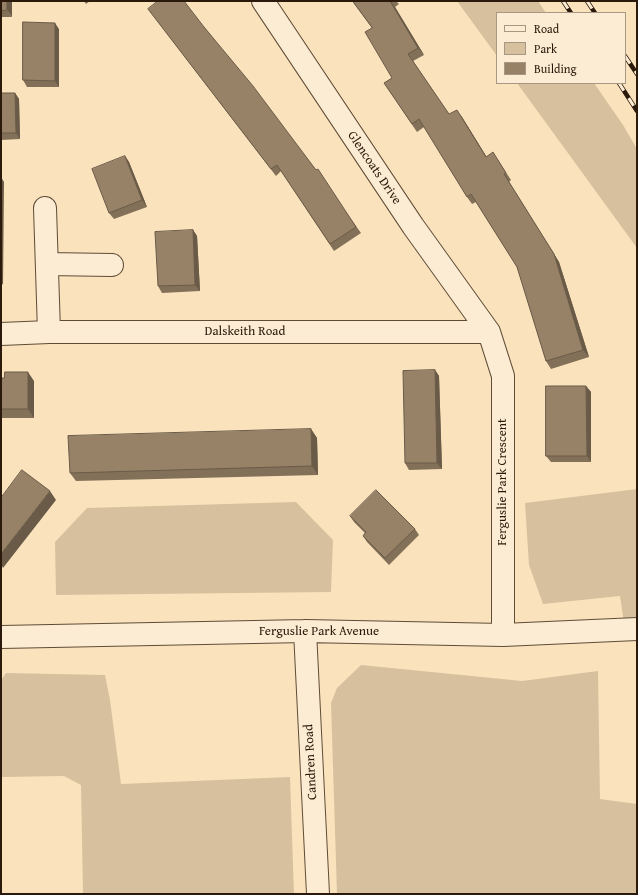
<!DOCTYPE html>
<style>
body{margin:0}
#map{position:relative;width:638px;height:895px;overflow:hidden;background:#fae2bc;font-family:"Gentium Book Plus",serif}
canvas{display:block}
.frame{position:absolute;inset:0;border:2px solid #2b1a0b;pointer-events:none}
.legend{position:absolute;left:496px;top:12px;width:130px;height:72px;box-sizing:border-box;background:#fcecd3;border:1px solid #a89883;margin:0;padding:5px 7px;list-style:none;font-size:12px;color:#2b1a0b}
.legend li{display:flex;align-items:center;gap:8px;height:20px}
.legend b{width:20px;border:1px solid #a89883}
</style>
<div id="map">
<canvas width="638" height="895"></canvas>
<div class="frame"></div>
<ul class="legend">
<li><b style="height:5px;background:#fcecd3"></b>Road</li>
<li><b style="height:11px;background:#d7c09e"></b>Park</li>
<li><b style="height:11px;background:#978267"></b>Building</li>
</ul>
</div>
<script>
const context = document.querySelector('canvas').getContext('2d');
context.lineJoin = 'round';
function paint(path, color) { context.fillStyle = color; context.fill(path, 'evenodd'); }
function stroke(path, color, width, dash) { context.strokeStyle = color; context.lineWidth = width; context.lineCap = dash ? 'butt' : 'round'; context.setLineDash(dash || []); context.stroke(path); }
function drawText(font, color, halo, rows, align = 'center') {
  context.font = font + ' "Gentium Book Plus",serif'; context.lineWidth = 4; context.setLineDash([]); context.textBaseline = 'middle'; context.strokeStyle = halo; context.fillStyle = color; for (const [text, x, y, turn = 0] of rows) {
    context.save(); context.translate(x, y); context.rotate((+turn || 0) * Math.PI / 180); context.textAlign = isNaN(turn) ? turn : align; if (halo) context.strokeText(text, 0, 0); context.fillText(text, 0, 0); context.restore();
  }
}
paint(new Path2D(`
 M 457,1 L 538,1 L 546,13 L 497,13 L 497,56 Z
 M 517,83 L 594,83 L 623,125 L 637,149 L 637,248 Z
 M 637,489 L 637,620 L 624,623 L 620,596 L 543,604 L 529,565 L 525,503 Z
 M 296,502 L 333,540 L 331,592 L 56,595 L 55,542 L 87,508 Z
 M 361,665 L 522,681 L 598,671 L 600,799 L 637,804 L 637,894 L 337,894 L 331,703 L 337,688 Z
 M 6,673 L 105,675 L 110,700 L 121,784 L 290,777 L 294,894 L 83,894 L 81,785 L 64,776 L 1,777 L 1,680 Z`), '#d7c09e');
const minor = new Path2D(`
 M 263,1 L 413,226 L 489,332 L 503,376 L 503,635
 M 45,208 L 49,332
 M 47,264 L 112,265
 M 1,334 L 49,332 L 489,332
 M 305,631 L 318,894
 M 1,637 L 305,631 L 503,635 L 637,629`);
stroke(minor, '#5f4c37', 24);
stroke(minor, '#fcecd3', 22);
const rail = new Path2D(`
 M 563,1 L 571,13
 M 587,1 L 595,13
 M 625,56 L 637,74
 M 619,83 L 637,111`);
stroke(rail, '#2b1a0b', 4.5);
stroke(rail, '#fcecd3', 3, [9]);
paint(new Path2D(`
 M 1,1 L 12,17 L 1,17 Z
 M 84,1 L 90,1 L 86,4 Z
 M 352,1 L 396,1 L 399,4 L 395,7 L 424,55 L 413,61 L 449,114 L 462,117 L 486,156 L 498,160 L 511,180 L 509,182 L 559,262 L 589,357 L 551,369 L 546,361 L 517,267 L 476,202 L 472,204 L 467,197 L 424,127 L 417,132 L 384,83 L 392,78 L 372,28 Z
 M 148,9 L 204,27 L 316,170 L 361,233 L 334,251 L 281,171 L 276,176 Z
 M 59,29 L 59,87 L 27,87 L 23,80 Z
 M 1,93 L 15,93 L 19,99 L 20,139 L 1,140 Z
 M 125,156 L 129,162 L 147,207 L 114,219 L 109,213 Z
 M 193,230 L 197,236 L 200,291 L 162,293 L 158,286 Z
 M 435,370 L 439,376 L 442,469 L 409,470 L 405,463 Z
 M 1,378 L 34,381 L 34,418 L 2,418 L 2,423 L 1,423 Z
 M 586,386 L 591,392 L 591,462 L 551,462 L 546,456 Z
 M 311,429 L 317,438 L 318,475 L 76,481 L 70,473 Z
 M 350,516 L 415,529 L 419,535 L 389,565 L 367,542 L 363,536 L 365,533 L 354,522 Z`), '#827059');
paint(new Path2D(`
 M 7,1 L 12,1 L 12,17 L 7,10 Z
 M 390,1 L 395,7 L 424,55 L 418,48 Z
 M 55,23 L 59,29 L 59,87 L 55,81 Z
 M 15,93 L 19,99 L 20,139 L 16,133 Z
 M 457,110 L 462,117 L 491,164 L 486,157 Z
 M 125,156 L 129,162 L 147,207 L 142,200 Z
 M 504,174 L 559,262 L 589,357 L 583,350 Z
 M 1,177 L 4,182 L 3,285 L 1,282 Z
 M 193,230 L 197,236 L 200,291 L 195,285 Z
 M 435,370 L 439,376 L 442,469 L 437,463 Z
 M 28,372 L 34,381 L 34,418 L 28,409 Z
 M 586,386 L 591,392 L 591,462 L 587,456 Z
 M 311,429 L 317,438 L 318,475 L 312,466 Z
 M 50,491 L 56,500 L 3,568 L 1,564 L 1,554 Z`), '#6a5b48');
const building = new Path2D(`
 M 1,1 L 7,1 L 7,10 L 1,11 Z
 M 158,1 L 184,1 L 204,27 L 253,86 L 316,170 L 318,169 L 356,227 L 330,244 L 277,165 L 271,169 L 148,9 Z
 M 353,1 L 390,1 L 418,48 L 408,54 L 449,114 L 457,110 L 486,157 L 493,152 L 506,173 L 504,174 L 554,254 L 583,350 L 546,361 L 517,267 L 471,194 L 467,197 L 419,119 L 412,124 L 384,83 L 392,78 L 365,32 L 372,28 Z
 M 23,22 L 55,23 L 55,81 L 23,80 Z
 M 1,93 L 15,93 L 16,133 L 1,133 Z
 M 125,156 L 142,200 L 109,213 L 92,169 Z
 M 193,230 L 195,285 L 158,286 L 155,232 Z
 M 435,370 L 437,463 L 405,463 L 403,371 Z
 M 5,372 L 28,372 L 28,409 L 1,409 L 1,378 L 4,378 Z
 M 546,386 L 586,386 L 587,456 L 546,456 Z
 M 311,429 L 312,466 L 70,473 L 68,436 Z
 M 22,470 L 50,491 L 1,554 L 1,498 Z
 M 376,490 L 415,529 L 385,558 L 363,536 L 366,532 L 350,516 Z`);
paint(building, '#978267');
stroke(building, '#6a5b48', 1);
drawText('13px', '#2b1a0b', '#fcecd3', [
 ["Glencoats Drive",374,168,56],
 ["Dalskeith Road",245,332],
 ["Ferguslie Park Crescent",503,482,-90],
 ["Ferguslie Park Avenue",319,632],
 ["Candren Road",311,762,-93]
]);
</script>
